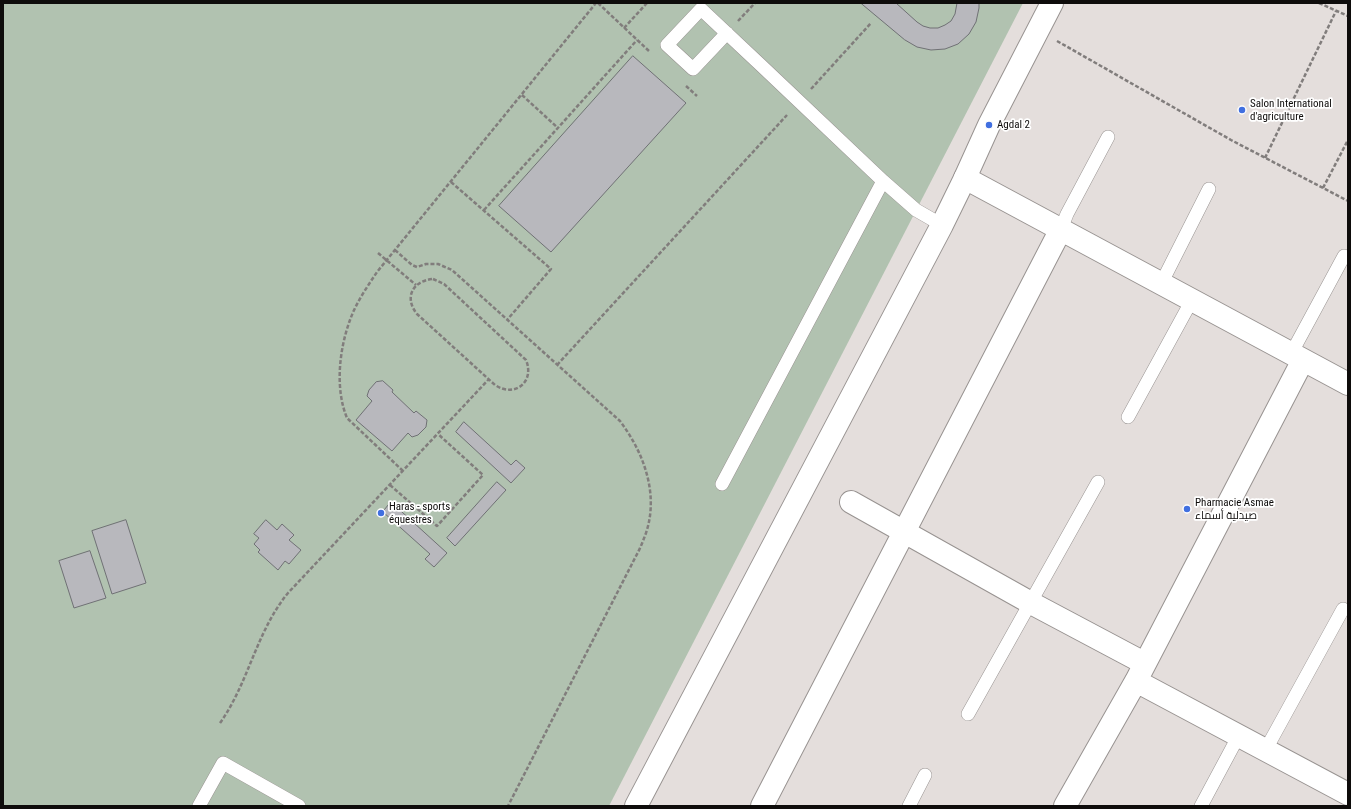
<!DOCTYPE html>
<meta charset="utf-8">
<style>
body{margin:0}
#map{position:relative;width:1351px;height:809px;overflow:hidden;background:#e4dedc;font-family:"Roboto Condensed",sans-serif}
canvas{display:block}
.frame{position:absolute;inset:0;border:4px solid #0e0c0b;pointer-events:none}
</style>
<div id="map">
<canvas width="1351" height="809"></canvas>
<div class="frame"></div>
</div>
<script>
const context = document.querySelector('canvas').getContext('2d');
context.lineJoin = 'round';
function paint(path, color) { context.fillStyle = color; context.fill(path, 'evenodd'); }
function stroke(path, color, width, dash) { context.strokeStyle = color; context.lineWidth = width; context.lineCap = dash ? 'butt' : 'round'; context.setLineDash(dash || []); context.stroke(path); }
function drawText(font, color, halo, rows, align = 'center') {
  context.font = font + ' "Roboto Condensed",Cairo,sans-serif'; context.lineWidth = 3.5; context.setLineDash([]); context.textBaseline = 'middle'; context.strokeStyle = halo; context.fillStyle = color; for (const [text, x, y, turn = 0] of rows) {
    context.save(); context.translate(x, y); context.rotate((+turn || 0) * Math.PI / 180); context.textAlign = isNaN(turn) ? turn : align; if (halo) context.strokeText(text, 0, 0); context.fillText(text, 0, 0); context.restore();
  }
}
paint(new Path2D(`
 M 3,3 L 1023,3 L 609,806 L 3,806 Z`), '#b1c2b0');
const building = new Path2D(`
 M 861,3 L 896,3 L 917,22 L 923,26 L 930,28 L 938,28 L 945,25 L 951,21 L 955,14 L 957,3 L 979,3 L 979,8 L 976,22 L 969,34 L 958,44 L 945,49 L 931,50 L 917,47 L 905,40 Z
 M 633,56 L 686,103 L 551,252 L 499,206 Z
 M 383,381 L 393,390 L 392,392 L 414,413 L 416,411 L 427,420 L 426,427 L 418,435 L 412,437 L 408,433 L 392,451 L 356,420 L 372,401 L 367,396 L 369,390 L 376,382 Z
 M 464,422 L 511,465 L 516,460 L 525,468 L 511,483 L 456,432 Z
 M 497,482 L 506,490 L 455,546 L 447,538 Z
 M 391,502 L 447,553 L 434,567 L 425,559 L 430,554 L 383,512 Z
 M 126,520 L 146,583 L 112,594 L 92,531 Z
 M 266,520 L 277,530 L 282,524 L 294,535 L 289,540 L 301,550 L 289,564 L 285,561 L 278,570 L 258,552 L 260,550 L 254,544 L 259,538 L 254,534 Z
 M 90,551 L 106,598 L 74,608 L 59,561 Z`);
paint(building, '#b8b8bd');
stroke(building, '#707175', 1);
const lane = new Path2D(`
 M 883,181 L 916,210 L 942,225
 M 1061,229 L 1067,214 L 1108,137
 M 1161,284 L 1209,189
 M 1291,354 L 1344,256
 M 1128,417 L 1192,300
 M 722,484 L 883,181 C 823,124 762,66 701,9 L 667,45 L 693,69 L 727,33
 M 968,714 L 1098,482
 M 1265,751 L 1343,609
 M 199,806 L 223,763 L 299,806
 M 909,806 L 925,775
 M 1201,806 L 1238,737`);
const street = new Path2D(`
 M 965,178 L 1348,384
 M 851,502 L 1031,603 L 1144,663
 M 1136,681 L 1348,794
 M 762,806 L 1061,229
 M 1065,806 L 1136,681 L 1303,360`);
const secondary = new Path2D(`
 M 636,806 L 942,225 L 965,178 L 989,125 L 1052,3`);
stroke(lane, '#989391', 14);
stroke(street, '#989391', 24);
stroke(secondary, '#989391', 24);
stroke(new Path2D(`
 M 598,3 L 650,52
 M 1319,3 L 1348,16
 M 738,21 L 755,3
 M 624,28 L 647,3
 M 1057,41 L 1231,140 L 1348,201
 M 686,86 L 697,96
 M 811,89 L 871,23
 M 522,95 L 558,128
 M 1265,158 L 1336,11
 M 451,182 L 551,269 L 507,320
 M 1323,188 L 1348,140
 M 484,210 L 637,40
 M 395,250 L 412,265 L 417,267 L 426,264 L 438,264 L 452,270 L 620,421 C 644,453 659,494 646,533 C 643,541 640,549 636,556 L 508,806
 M 378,253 L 416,285
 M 433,279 L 444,284 L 526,360 C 535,382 515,398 495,385 L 417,314 C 404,298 412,281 433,279 Z
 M 557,365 L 787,115
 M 403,471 L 347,418 C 335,389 339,350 350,320 C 356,303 367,287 377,272 L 596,3
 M 390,485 L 437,526 L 483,475 L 438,434
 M 220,723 C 249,682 256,632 288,593 L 489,379`), '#817d7c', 2.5, [4, 2]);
stroke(lane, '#fff', 13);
stroke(street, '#fff', 22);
stroke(secondary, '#fff', 22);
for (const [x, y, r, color] of [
 [1242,110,4,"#406fe0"],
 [989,125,4,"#406fe0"],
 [1187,509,4,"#406fe0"],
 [381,513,4,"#406fe0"]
]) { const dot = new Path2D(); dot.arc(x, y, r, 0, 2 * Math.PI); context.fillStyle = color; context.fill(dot); stroke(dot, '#fff', 1.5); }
drawText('11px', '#0e0c0b', '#fff', [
 ["Salon International",1250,104],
 ["d'agriculture",1250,117],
 ["Agdal 2",997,125],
 ["Pharmacie Asmae",1195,503],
 ["صيدلية أسماء",1195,516],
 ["Haras - sports",389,507],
 ["équestres",389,520]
], 'left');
</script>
